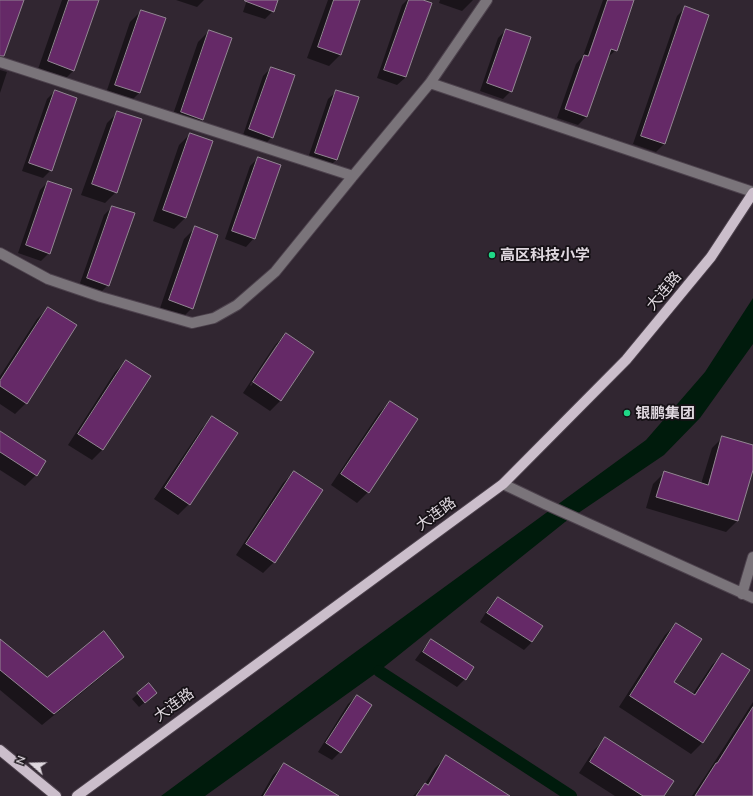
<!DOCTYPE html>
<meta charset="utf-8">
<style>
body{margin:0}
#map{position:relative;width:753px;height:796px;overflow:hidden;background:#312631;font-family:Mulish,sans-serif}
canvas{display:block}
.north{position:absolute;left:12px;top:744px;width:40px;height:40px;-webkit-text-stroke:3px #161116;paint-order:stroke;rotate:290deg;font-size:11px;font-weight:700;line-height:16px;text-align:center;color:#dfd8df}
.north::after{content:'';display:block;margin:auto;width:14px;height:18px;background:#dfd8df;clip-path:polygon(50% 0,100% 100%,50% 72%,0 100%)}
</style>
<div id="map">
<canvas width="753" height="796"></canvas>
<div class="north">N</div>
</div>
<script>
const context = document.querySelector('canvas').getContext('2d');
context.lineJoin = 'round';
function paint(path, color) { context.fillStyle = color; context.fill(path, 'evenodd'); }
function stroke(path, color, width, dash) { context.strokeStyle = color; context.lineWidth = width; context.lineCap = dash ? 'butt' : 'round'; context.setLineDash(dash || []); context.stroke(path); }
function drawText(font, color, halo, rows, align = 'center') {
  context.font = font + ' Mulish,"Noto Sans SC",sans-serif'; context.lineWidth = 3.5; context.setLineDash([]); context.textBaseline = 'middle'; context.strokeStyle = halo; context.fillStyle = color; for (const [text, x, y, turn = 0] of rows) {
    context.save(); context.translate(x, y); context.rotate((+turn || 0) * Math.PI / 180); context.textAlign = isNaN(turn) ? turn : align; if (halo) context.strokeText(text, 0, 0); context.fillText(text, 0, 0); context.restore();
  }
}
paint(new Path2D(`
 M 753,298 L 753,344 L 700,418 L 664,455 L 565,522 L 379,671 L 205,796 L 161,796 L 350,656 L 646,440 L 705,372 Z`), '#001b0c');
paint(new Path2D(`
 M 62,0 L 98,0 L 74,70 L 63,81 L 37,72 Z
 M 176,0 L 204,0 L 197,7 Z
 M 247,0 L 277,0 L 273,11 L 265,19 L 243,12 Z
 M 328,0 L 359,0 L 340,55 L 329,66 L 307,58 Z
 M 407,0 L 420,0 L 431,4 L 406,77 L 397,85 L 377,78 L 402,5 Z
 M 440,0 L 473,0 L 462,11 L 439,3 Z
 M 603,0 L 633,0 L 616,50 L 607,58 L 586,117 L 578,125 L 557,118 L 576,64 L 583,56 Z
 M 685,8 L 708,15 L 664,144 L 656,152 L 633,144 L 677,16 Z
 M 141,11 L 165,19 L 139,93 L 128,104 L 105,96 L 130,22 Z
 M 506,30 L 511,91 L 503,99 L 480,91 L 498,38 Z
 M 209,31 L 203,119 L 192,130 L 170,123 L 198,42 Z
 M 271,68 L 272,137 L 264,145 L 242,138 L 263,76 Z
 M 0,70 L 7,72 L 0,93 Z
 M 55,91 L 51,170 L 43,178 L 22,171 L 47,99 Z
 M 337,91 L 357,98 L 336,160 L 328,168 L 307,161 L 328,99 Z
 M 118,112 L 116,192 L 105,203 L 81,195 L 107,123 Z
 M 190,134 L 185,218 L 174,229 L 153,221 L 179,145 Z
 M 258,158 L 254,238 L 246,247 L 225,239 L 250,166 Z
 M 48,182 L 49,253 L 41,261 L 18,253 L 40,190 Z
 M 112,207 L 108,285 L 100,293 L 79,286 L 104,215 Z
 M 195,228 L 192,308 L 181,319 L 159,311 L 184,239 Z
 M 48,308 L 26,403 L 15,414 L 0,404 L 0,376 L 37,319 Z
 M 286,334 L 281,400 L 270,411 L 243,393 L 275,345 ZM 276,345 L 279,345 L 251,386 L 250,385 Z
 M 126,361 L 103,449 L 92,460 L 68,445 L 115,372 Z
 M 390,402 L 417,420 L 368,492 L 357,503 L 331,485 L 379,413 Z
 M 213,417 L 189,504 L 178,515 L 154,499 L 202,428 Z
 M 0,433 L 36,475 L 25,486 L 0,470 Z
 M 723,437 L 753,446 L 753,466 L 737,521 L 726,532 L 646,508 L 653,484 L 664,473 L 701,484 L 712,448 Z
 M 294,472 L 274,562 L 263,573 L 236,555 L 283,483 Z
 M 498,598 L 532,642 L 524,650 L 480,622 L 490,606 Z
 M 676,624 L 673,682 L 692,695 L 712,665 L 723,654 L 748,671 L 702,743 L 691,754 L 619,707 L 665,635 Z
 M 0,640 L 47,679 L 123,657 L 112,668 L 42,725 L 0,690 Z
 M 431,640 L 465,679 L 457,687 L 415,660 L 423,649 Z
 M 149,684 L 150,698 L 139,707 L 132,699 Z
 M 357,696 L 340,752 L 332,760 L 318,752 L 348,704 Z
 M 753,702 L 753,796 L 692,796 L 708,772 Z
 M 605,739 L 663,796 L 615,796 L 579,773 L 594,750 Z
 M 446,757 L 508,796 L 413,796 L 425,784 L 435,768 Z
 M 284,764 L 337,796 L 261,796 L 273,775 Z`), '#0007');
stroke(new Path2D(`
 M 379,671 L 571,796`), '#001b0c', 12);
const building = new Path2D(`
 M 0,0 L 24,0 L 4,56 L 0,56 Z
 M 69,0 L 99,0 L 74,71 L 48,61 Z
 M 245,0 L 278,0 L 274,12 L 245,1 Z
 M 334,0 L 360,0 L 341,55 L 318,47 Z
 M 409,0 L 423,0 L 432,3 L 406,77 L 384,70 Z
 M 608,0 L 634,0 L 617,51 L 611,49 L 587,117 L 565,109 L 584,55 L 588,56 Z
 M 685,6 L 709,15 L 665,144 L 641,136 Z
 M 141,10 L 166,18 L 140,93 L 115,85 Z
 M 506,29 L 531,37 L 512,92 L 487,83 Z
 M 209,30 L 232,38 L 203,120 L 181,112 Z
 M 271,67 L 295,75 L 273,138 L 249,129 Z
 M 55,90 L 77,98 L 52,171 L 29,163 Z
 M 336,90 L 359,97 L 337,160 L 315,153 Z
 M 117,111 L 142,119 L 117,193 L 92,184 Z
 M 190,133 L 213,141 L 186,218 L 163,210 Z
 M 258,157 L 281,165 L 255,239 L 232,231 Z
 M 48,181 L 72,189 L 50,254 L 26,245 Z
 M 112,206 L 135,213 L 109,286 L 87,278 Z
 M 195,226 L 218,235 L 193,309 L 169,300 Z
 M 48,307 L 77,325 L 27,404 L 0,386 L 0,381 Z
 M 286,333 L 314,352 L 281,401 L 253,382 Z
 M 126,360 L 151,376 L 103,450 L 78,434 Z
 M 390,401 L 418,419 L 369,493 L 341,474 Z
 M 212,416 L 238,433 L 190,505 L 165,488 Z
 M 0,431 L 46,461 L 37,476 L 0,452 Z
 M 722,436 L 753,445 L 753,470 L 738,521 L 656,497 L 664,471 L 708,485 Z
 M 294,471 L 323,490 L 275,563 L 246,544 Z
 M 498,597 L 543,626 L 532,642 L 487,613 Z
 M 676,623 L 702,639 L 674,682 L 695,695 L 722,653 L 750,670 L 703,743 L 630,696 Z
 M 104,631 L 124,657 L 54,714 L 0,670 L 0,639 L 47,677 Z
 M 431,639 L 474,667 L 466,680 L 423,652 Z
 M 149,683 L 157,693 L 145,703 L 137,693 Z
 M 357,695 L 372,705 L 341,753 L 326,743 Z
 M 753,707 L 753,796 L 695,796 L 716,763 L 717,763 Z
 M 605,737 L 674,781 L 664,796 L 643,796 L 590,762 Z
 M 446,755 L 510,796 L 416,796 L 425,783 L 428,785 Z
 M 284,763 L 339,796 L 264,796 Z`);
paint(building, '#652967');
stroke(building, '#938693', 1);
const minor = new Path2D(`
 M 0,62 L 353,176
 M 430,83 L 753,192
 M 0,253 L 48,279 L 101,297 L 192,323 L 214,318 L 237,305 L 275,272 L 353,176 L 430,83 L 487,0
 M 503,484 L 545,504 L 753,598
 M 742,594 L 753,557`);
const major = new Path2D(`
 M 0,750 L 56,796
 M 77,796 L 503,484 L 626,360 L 711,257 L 753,193`);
stroke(minor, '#4d424d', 12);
stroke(major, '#4d424d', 12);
stroke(minor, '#7a747a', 10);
stroke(major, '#cbbecb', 10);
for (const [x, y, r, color] of [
 [492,255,4,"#1fd887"],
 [627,413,4,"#1fd887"]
]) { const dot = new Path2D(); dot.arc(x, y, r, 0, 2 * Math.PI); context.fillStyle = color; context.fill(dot); stroke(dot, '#161116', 1.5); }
drawText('bold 15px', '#dfd8df', '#161116', [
 ["高区科技小学",500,255],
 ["银鹏集团",635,413]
], 'left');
drawText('15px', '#dfd8df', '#161116', [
 ["大连路",664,291,-50],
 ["大连路",436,514,-36],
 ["大连路",174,705,-36]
]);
</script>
